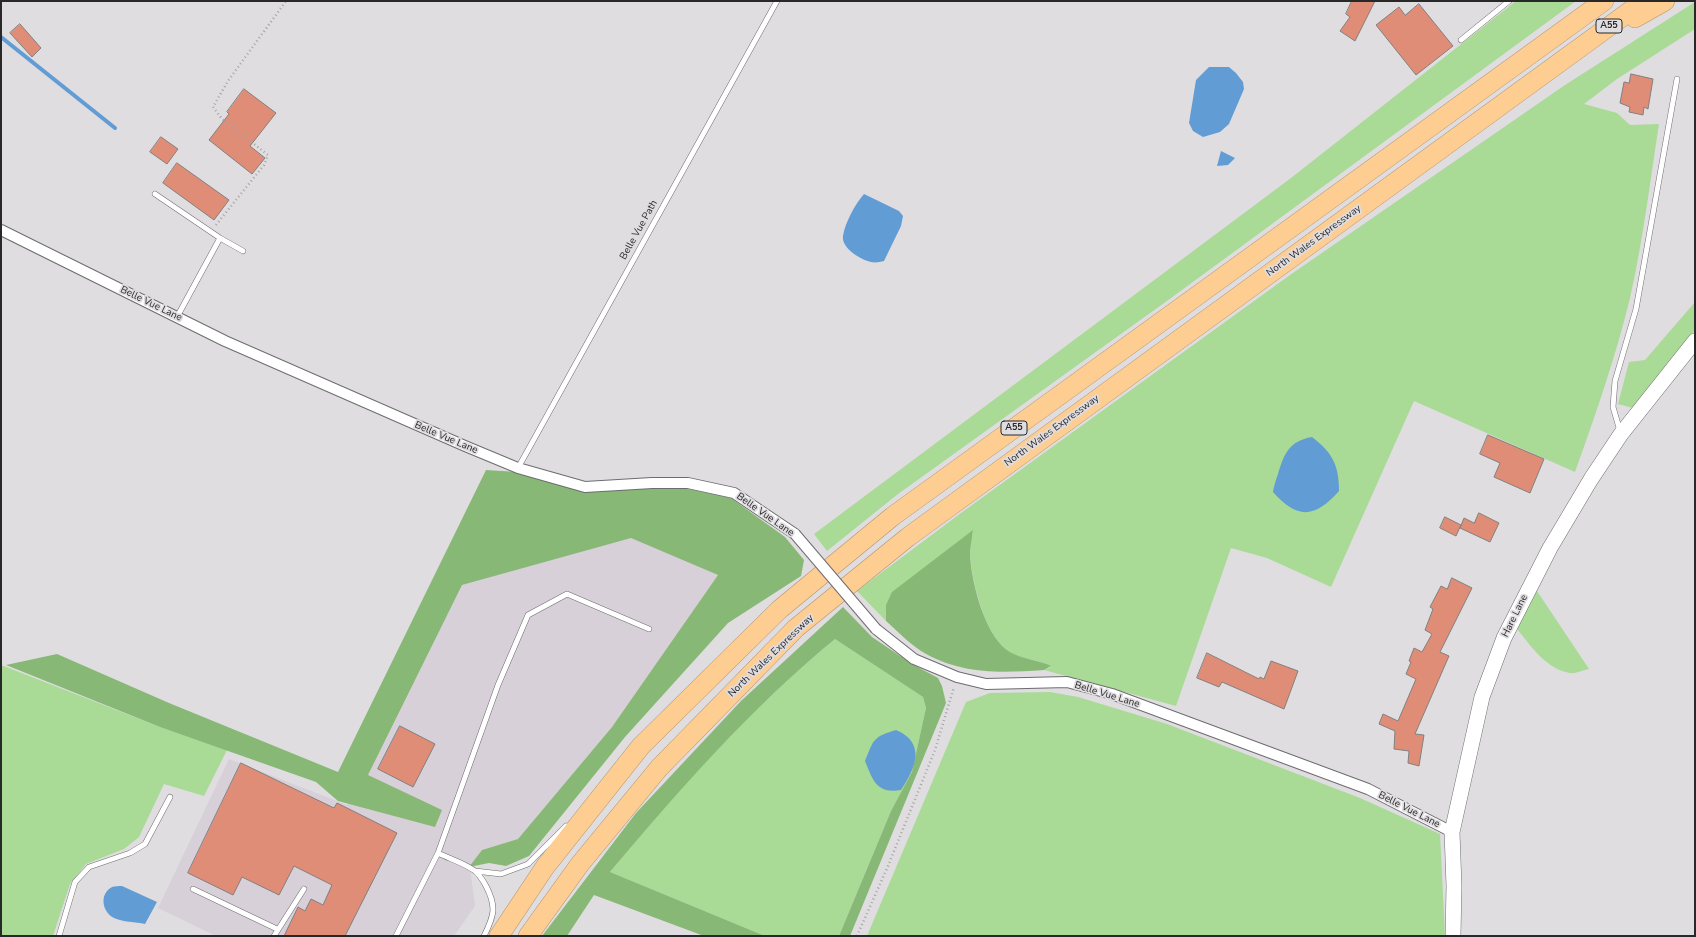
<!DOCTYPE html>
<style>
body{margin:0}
#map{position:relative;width:1696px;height:937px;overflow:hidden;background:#dfdde0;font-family:"Nunito Sans",sans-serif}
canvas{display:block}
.frame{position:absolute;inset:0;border:2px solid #292829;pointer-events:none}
</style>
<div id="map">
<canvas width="1696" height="937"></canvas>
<div class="frame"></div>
</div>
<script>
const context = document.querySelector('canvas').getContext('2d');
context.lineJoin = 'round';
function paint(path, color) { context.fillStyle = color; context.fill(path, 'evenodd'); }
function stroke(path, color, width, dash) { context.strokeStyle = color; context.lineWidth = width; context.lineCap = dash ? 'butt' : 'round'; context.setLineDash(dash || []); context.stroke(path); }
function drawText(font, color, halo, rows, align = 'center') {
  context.font = font + ' "Nunito Sans",sans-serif'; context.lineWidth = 3.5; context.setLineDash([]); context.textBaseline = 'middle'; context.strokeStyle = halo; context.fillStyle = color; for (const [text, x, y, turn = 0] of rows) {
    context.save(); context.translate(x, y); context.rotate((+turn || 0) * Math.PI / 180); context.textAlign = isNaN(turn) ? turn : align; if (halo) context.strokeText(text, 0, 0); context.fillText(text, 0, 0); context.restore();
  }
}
paint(new Path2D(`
 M 631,537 L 718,575 L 612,727 L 518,839 L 482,850 L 470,867 L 475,906 L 454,936 L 216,936 L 158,908 L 229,759 L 347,805 L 462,585 Z`), '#d7d0d8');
paint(new Path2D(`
 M 1516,1 L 1576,1 L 1171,298 L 898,494 L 827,551 L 814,534 L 1291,178 Z
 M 1695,2 L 1695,29 L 1617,79 L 1584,104 L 1617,113 L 1630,125 L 1659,124 C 1650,182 1643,240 1630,298 C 1616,356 1595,416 1575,472 L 1414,401 L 1331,587 L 1267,558 L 1231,548 L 1176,706 L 1044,670 L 1051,667 C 1039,659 1025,660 1013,654 C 986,641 971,581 970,552 C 970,545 972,538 973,531 L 886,605 L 886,621 L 857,591 L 961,513 L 1290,275 L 1565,85 Z
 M 1695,302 L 1695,330 L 1633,408 L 1618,404 L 1629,362 L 1645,360 Z
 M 1537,591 L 1589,669 C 1583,670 1575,674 1570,673 C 1546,669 1531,646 1517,629 Z
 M 835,639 L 923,697 L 926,708 L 912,773 L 891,811 L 839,936 L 765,936 L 610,872 C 679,789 751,708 835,639 Z
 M 1,665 L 160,727 L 227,750 L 204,796 L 164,784 L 139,837 L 124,849 L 86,864 L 70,884 L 53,936 L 1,936 Z
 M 1050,692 L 1078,697 L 1167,724 L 1360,798 L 1440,834 L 1445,936 L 867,936 L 966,702 L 990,693 Z`), '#a9da96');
paint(new Path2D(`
 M 486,470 L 518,472 L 587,492 L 640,487 L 688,489 L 731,498 L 785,537 L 804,560 L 801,576 L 728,623 L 625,737 L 529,856 L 506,866 L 489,863 L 469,867 L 482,850 L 518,839 L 612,727 L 718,575 L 631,538 L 462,585 L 368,775 L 442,810 L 435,827 L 338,801 L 316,782 L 160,727 L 6,665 L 57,654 L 169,703 L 338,772 Z
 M 973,530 C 972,537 971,544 970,551 C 970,579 986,643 1014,654 C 1026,660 1039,660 1051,666 L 1044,670 C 1000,673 961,675 921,651 C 909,643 897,631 886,621 L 886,605 L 892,592 Z
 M 843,607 L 872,637 L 912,664 L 938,678 L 942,686 L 946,703 L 850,936 L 839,936 L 891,811 L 912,772 L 926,708 L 923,697 L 835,639 C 751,708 680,789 610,872 L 765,936 L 704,936 L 594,895 L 567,936 L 542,936 L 636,813 L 741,701 Z`), '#88b875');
paint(new Path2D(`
 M 1209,67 L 1229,67 L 1236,73 L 1243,82 L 1244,89 L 1229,124 L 1220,132 L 1203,137 L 1193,131 L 1189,123 L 1196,80 Z
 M 1221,151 L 1235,158 L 1228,165 L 1217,166 Z
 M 864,194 L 899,211 L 903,216 L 901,226 L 884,261 C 880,262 875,263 871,262 C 861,260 841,248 843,236 C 845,223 855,204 864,194 Z
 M 1312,437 C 1333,453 1339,466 1339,491 C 1314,519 1297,519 1273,492 C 1274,485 1276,480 1278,474 C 1284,454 1289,441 1312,437 Z
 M 896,730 C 927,743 915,769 901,790 C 877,794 873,781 865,761 C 874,739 873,737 896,730 Z
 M 122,886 L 157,902 L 145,924 C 136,922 122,922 114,918 C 102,912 99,894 112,887 C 115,886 119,886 122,886 Z`), '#619cd5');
stroke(new Path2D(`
 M 1,37 L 115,128`), '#619cd5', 4);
const building = new Path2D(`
 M 1352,1 L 1375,1 L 1355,41 L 1340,31 L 1350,17 L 1346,14 Z
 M 1419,4 L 1453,46 L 1416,75 L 1376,25 L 1399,7 L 1405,15 Z
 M 20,24 L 41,48 L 32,57 L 10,33 Z
 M 1631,74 L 1653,79 L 1648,109 L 1644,107 L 1643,115 L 1629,112 L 1630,107 L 1620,103 L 1624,82 L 1629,83 Z
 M 244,89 L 276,113 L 250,146 L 265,158 L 252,174 L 209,140 L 229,114 L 227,112 Z
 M 161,137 L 178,149 L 167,164 L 150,152 Z
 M 177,163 L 229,200 L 214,220 L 163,183 Z
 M 1488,435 L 1544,459 L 1530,493 L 1494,477 L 1500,463 L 1480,454 Z
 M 1479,513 L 1499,523 L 1490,542 L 1460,528 L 1464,518 L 1474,523 Z
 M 1445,517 L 1461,525 L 1456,536 L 1440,528 Z
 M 1452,578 L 1472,588 L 1440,652 L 1449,656 L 1415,734 L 1424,735 L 1419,766 L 1408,763 L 1409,751 L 1394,749 L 1395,731 L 1379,724 L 1383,714 L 1398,721 L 1416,679 L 1406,674 L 1411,662 L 1409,661 L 1414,648 L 1422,652 L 1432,634 L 1425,630 L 1433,609 L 1430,607 L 1441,586 L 1447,589 Z
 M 1207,653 L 1259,679 L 1260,677 L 1264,679 L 1271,661 L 1298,671 L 1284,709 L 1222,682 L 1219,687 L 1197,678 Z
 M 400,726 L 435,744 L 413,787 L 378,769 Z
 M 241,763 L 334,808 L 337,803 L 397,833 L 345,936 L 284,936 L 298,907 L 305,911 L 311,899 L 323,905 L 332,885 L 294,866 L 279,895 L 242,877 L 233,895 L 188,873 Z`);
paint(building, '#df8d77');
stroke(building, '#827f7e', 1);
const lane = new Path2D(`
 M 1461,40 L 1509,1
 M 155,194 L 220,238
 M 177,317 L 220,238 L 243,251
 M 1620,431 L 1613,407 L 1615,381 L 1636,309 L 1677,79
 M 518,468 L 777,1
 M 438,853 C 450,859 464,863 475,871 C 480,875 483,881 486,886 C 497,907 494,916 484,936
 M 475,871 L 501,874 L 528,864 L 566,826
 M 193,889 L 277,929
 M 59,936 L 75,882 L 89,867 L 130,853 L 145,844 L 170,797
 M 274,936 L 304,889
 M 396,936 L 438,853 L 498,685 L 528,615 L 567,594 L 649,629`);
const street = new Path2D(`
 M 1,230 L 225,341 L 465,446 L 518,468 L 585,487 L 652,483 L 688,483 L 734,493 L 795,534
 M 876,629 L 914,659 L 957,677 L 986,684 L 1067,682 L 1112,694 L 1368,789 L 1452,832`);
const secondary = new Path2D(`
 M 1453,936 L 1454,886 L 1452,832 L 1482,697 L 1504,638 L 1550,548 L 1591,479 L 1621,434 L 1695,341`);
const highway = new Path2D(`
 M 1635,18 L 1665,1
 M 499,936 L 545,867 L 641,746 L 780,609 L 893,516 L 1604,1
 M 528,936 L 580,864 L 659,768 L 796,628 L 908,537 L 1644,1`);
stroke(lane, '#6e6c6f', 6);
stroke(street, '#6e6c6f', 12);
stroke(secondary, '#6e6c6f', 16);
stroke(highway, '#b3936d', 20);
stroke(new Path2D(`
 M 216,225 L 264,165 L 268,155 L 222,119 L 213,107 L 228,81 L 286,1
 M 857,936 L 888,866 L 935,750 L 954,687`), '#a5a3a5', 2.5, [1, 3]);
stroke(lane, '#fff', 5);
stroke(street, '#fff', 10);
stroke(secondary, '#fff', 15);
stroke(highway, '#fdcd92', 19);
const streetBridge = new Path2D(`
 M 795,534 L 876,629`);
stroke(streetBridge, '#6e6c6f', 12, []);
stroke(streetBridge, '#fff', 10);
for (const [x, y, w] of [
 [1609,26,26],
 [1014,428,26]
]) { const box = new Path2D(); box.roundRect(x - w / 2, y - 7, w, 14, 3); context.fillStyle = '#dfdde0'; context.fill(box); stroke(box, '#292829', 1); }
drawText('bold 9px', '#292829', null, [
 ["A55",1609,26],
 ["A55",1014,428]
]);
drawText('10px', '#292829', '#dfdde0', [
 ["Belle Vue Path",639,230,-61],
 ["North Wales Expressway",1314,241,-36],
 ["Belle Vue Lane",151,304,26],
 ["North Wales Expressway",1052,431,-36],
 ["Belle Vue Lane",446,438,23],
 ["Belle Vue Lane",765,515,35],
 ["Hare Lane",1515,616,-64],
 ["North Wales Expressway",771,656,-44],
 ["Belle Vue Lane",1107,695,17],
 ["Belle Vue Lane",1409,810,27]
]);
</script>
